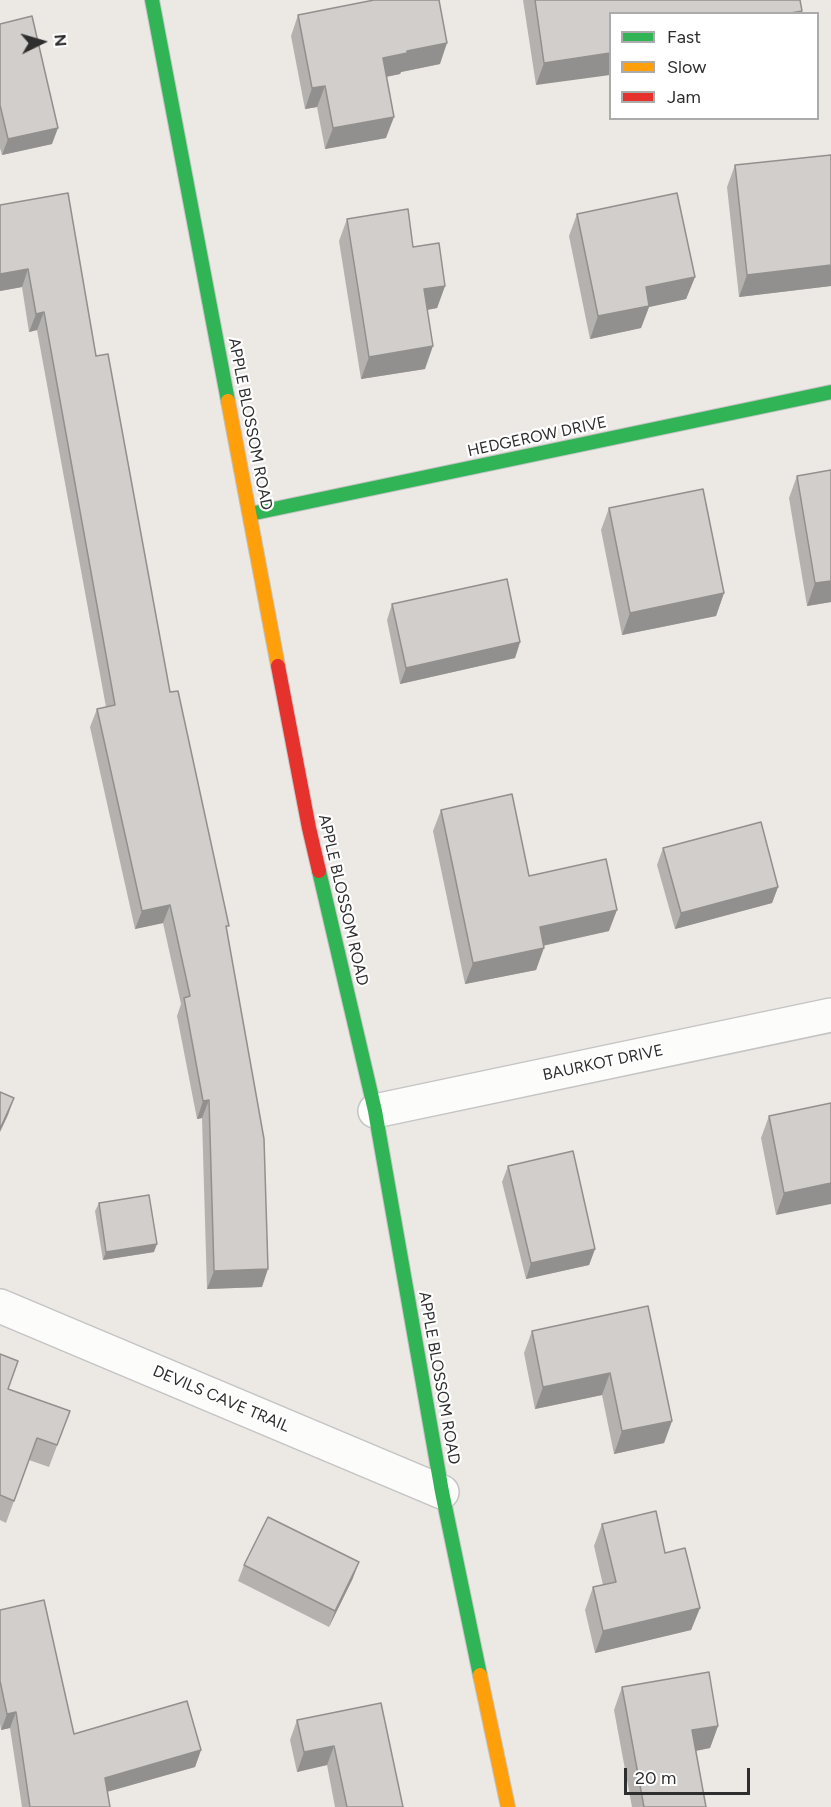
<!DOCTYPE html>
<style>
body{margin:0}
#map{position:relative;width:831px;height:1807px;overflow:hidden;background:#ece8e4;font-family:Figtree,sans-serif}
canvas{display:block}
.legend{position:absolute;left:609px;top:12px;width:210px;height:108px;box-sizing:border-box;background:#fff;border:2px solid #ababab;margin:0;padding:8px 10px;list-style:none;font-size:18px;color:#2e2e2e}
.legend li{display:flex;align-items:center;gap:12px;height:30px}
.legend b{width:30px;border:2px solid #ababab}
.north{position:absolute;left:12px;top:12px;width:60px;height:60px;-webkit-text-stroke:4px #fff;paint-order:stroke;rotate:85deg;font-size:16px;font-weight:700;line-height:24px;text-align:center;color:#2e2e2e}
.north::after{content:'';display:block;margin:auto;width:21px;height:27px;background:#2e2e2e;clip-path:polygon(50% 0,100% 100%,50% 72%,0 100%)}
.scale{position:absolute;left:624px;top:1768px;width:126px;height:27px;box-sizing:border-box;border:3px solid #2e2e2e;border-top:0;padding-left:8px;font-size:18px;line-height:21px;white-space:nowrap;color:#2e2e2e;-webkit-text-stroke:4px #fff;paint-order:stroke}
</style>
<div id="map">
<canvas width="831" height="1807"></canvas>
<ul class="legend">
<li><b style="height:8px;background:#30b455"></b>Fast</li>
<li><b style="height:8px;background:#ff9f0a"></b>Slow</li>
<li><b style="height:8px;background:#e5322d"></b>Jam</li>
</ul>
<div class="north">N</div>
<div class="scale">20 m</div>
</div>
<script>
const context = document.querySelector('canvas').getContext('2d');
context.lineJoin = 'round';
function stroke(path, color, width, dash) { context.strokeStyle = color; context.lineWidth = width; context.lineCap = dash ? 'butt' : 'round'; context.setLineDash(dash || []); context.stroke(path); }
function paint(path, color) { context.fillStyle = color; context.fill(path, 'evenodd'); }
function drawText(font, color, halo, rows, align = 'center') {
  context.font = font + ' Figtree,sans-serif'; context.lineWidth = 4.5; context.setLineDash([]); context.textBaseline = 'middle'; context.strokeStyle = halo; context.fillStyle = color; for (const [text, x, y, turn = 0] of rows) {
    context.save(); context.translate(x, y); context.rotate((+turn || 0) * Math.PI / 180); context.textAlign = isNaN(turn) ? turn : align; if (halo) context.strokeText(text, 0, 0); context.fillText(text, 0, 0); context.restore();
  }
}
const street = new Path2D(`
 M 375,1111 L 831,1015
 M 0,1306 L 442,1492`);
const fast = new Path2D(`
 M 152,0 L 228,401
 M 250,514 L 831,392
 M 319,871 L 375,1111 L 442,1492 L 480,1675`);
const slow = new Path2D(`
 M 228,401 L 278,666
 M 480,1675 L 508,1807`);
const jam = new Path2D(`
 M 278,666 L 309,828 L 319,871`);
stroke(street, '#c5c4c5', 36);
stroke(fast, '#c5c4c5', 16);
stroke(slow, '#c5c4c5', 16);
stroke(jam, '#c5c4c5', 16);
stroke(street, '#fcfcfb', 33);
stroke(fast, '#30b455', 14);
stroke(slow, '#ff9f0a', 14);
stroke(jam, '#e5322d', 14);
paint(new Path2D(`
 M 523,0 L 800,0 L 610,14 L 536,85 Z
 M 298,15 L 440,64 L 401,72 L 400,74 L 386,77 L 386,138 L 325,149 L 317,107 L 305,109 L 291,36 Z
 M 0,24 L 52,144 L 2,155 L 0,148 Z
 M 831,155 L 831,286 L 739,297 L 727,187 L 735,165 Z
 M 0,205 L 96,356 L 170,692 L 227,933 L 262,1287 L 207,1289 L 202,1118 L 197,1119 L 177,1016 L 181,1004 L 163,923 L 135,929 L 90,727 L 97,709 L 106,707 L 37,330 L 29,332 L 22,287 L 0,291 Z
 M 577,214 L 695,277 L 686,299 L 649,307 L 641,328 L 590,339 L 569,236 Z
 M 347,219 L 413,247 L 445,286 L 437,308 L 427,310 L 425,369 L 361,379 L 339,241 Z
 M 797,476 L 831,602 L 807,606 L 789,498 Z
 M 609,508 L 724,593 L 716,616 L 622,635 L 601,530 Z
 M 392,604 L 520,642 L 515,658 L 400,684 L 387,620 Z
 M 441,810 L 529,876 L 609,931 L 543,946 L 536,970 L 465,984 L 433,831 Z
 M 663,848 L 778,887 L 772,903 L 675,929 L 657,865 Z
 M 831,1103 L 776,1215 L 761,1138 L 769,1116 Z
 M 508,1166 L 595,1249 L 589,1265 L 526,1279 L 502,1182 Z
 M 99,1203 L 154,1252 L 103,1260 L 95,1211 Z
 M 648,1306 L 672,1421 L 664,1443 L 614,1454 L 602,1395 L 535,1409 L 524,1353 L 532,1331 Z
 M 0,1354 L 8,1389 L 70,1411 L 49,1467 L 29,1460 L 6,1523 L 0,1520 Z
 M 602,1524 L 665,1553 L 700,1608 L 691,1630 L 595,1653 L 585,1610 L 593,1587 L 603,1585 L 594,1546 Z
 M 244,1565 L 353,1578 L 329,1627 L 238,1581 Z
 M 0,1610 L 74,1734 L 201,1750 L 195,1767 L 107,1792 L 110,1807 L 22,1807 L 10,1728 L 1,1730 L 0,1724 Z
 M 622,1687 L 718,1726 L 710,1748 L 696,1751 L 705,1807 L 632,1807 L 614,1710 Z
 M 381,1703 L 403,1807 L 335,1807 L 327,1765 L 297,1772 L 290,1740 L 297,1720 Z`), '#b4b1af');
paint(new Path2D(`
 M 802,11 L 801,14 L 785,14 Z
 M 447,43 L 440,64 L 401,72 L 400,74 L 375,79 L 383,58 L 407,51 Z
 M 610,53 L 610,75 L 536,85 L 544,63 Z
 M 325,86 L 317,107 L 305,109 L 312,88 Z
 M 394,117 L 386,138 L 325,149 L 333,128 Z
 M 58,128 L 52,144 L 2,155 L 8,139 Z
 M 831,265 L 831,286 L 739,297 L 747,275 Z
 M 28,269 L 22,287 L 0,291 L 0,274 Z
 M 695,277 L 686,299 L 649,307 L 641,328 L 590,339 L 598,316 L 646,287 Z
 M 445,286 L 437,308 L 416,312 L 424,289 Z
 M 44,312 L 37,330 L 29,332 L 36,314 Z
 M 433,346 L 425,369 L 361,379 L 369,357 Z
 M 831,581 L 831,602 L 807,606 L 815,583 Z
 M 724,593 L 716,616 L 622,635 L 630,613 Z
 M 520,642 L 515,658 L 400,684 L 406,668 Z
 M 778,887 L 772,903 L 675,929 L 681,913 Z
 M 170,905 L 163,923 L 135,929 L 142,911 Z
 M 617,910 L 609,931 L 532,948 L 540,927 Z
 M 544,948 L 536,970 L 465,984 L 473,963 Z
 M 14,1098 L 8,1115 L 0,1132 L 0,1129 Z
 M 209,1100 L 202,1118 L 197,1119 L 203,1101 Z
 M 831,1183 L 831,1204 L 776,1215 L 784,1193 Z
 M 157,1244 L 154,1252 L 103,1260 L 106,1252 Z
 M 595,1249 L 589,1265 L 526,1279 L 531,1263 Z
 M 268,1269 L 262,1287 L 207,1289 L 214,1271 Z
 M 610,1373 L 602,1395 L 535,1409 L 543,1387 Z
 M 672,1421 L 664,1443 L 614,1454 L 622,1431 Z
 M 359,1562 L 353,1578 L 329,1627 L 335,1611 Z
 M 700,1608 L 691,1630 L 595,1653 L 603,1631 Z
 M 16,1712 L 10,1728 L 1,1730 L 7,1714 Z
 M 718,1726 L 710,1748 L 684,1753 L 692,1730 Z
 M 334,1746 L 327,1765 L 297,1772 L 304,1752 Z
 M 201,1750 L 195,1767 L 99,1794 L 105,1778 Z`), '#92908e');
const building = new Path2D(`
 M 374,0 L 439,0 L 447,43 L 407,51 L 407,53 L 383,58 L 394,117 L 333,128 L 325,86 L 312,88 L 298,15 Z
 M 535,0 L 800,0 L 802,11 L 785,14 L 610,14 L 610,53 L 544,63 Z
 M 32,16 L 58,128 L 8,139 L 0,105 L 0,24 Z
 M 831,155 L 831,265 L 747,275 L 735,165 Z
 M 68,193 L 96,356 L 108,354 L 170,692 L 178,691 L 229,926 L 226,926 L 264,1139 L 268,1269 L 214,1271 L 209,1100 L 203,1101 L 184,998 L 190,996 L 170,905 L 142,911 L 97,709 L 115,705 L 44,312 L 36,314 L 28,269 L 0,274 L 0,205 Z
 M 677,193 L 695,277 L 646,287 L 649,306 L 598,316 L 577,214 Z
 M 408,209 L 413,247 L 439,243 L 445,286 L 424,289 L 433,346 L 369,357 L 347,219 Z
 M 831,470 L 831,581 L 815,583 L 797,476 Z
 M 703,489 L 724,593 L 630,613 L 609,508 Z
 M 507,579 L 520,642 L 406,668 L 392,604 Z
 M 512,794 L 529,876 L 606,859 L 617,910 L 540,927 L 544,948 L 473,963 L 441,810 Z
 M 761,822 L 778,887 L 681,913 L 663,848 Z
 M 0,1092 L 14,1098 L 0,1129 Z
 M 831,1103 L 831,1183 L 784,1193 L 769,1116 Z
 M 573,1151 L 595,1249 L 531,1263 L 508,1166 Z
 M 149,1195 L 157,1244 L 106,1252 L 99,1203 Z
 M 648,1306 L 672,1421 L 622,1431 L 610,1373 L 543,1387 L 532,1331 Z
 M 0,1354 L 18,1361 L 8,1389 L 70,1411 L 57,1445 L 37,1438 L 14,1501 L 0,1495 Z
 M 656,1511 L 665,1553 L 685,1548 L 700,1608 L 603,1631 L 593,1587 L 616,1582 L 602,1524 Z
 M 268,1517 L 359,1562 L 335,1611 L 244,1565 Z
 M 44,1600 L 74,1734 L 187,1701 L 201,1750 L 105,1778 L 110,1807 L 30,1807 L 16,1712 L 7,1714 L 0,1681 L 0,1610 Z
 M 709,1672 L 718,1726 L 692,1730 L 706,1807 L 644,1807 L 622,1687 Z
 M 381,1703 L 403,1807 L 347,1807 L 334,1746 L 304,1752 L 297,1720 Z`);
paint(building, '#d1cecb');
stroke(building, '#92908e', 1.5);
drawText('16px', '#2e2e2e', '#fff', [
 ["APPLE BLOSSOM ROAD",250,424,79],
 ["HEDGEROW DRIVE",537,437,-12],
 ["APPLE BLOSSOM ROAD",343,900,77],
 ["BAURKOT DRIVE",603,1063,-12],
 ["APPLE BLOSSOM ROAD",439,1378,80],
 ["DEVILS CAVE TRAIL",221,1399,23]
]);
</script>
